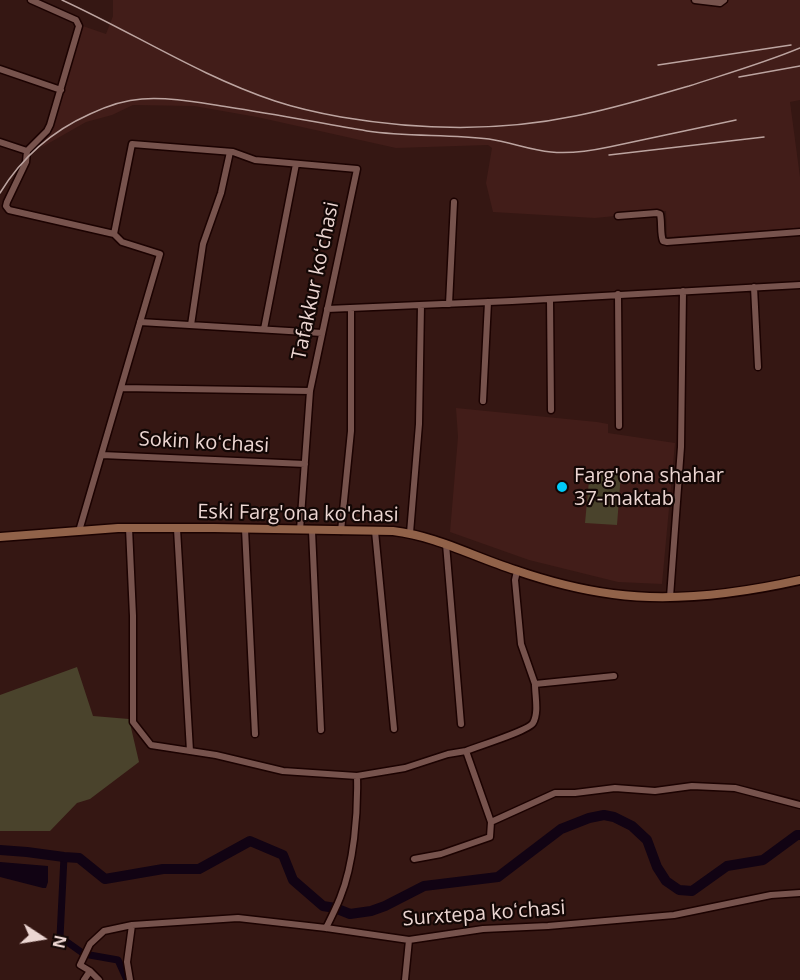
<!DOCTYPE html>
<meta charset="utf-8">
<style>
body{margin:0}
#map{position:relative;width:800px;height:980px;overflow:hidden;background:#351713;font-family:"Open Sans",sans-serif}
canvas{display:block}
.north{position:absolute;left:12px;top:908px;width:60px;height:60px;-webkit-text-stroke:4px #130705;paint-order:stroke;rotate:102deg;font-size:16px;font-weight:700;line-height:24px;text-align:center;color:#ecd6d2}
.north::after{content:'';display:block;margin:auto;width:21px;height:27px;background:#ecd6d2;clip-path:polygon(50% 0,100% 100%,50% 72%,0 100%)}
</style>
<div id="map">
<canvas width="800" height="980"></canvas>
<div class="north">N</div>
</div>
<script>
const context = document.querySelector('canvas').getContext('2d');
context.lineJoin = 'round';
function paint(path, color) { context.fillStyle = color; context.fill(path, 'evenodd'); }
function stroke(path, color, width, dash) { context.strokeStyle = color; context.lineWidth = width; context.lineCap = dash ? 'butt' : 'round'; context.setLineDash(dash || []); context.stroke(path); }
function drawText(font, color, halo, rows, align = 'center') {
  context.font = font + ' "Open Sans",sans-serif'; context.lineWidth = 4.5; context.setLineDash([]); context.textBaseline = 'middle'; context.strokeStyle = halo; context.fillStyle = color; for (const [text, x, y, turn = 0] of rows) {
    context.save(); context.translate(x, y); context.rotate((+turn || 0) * Math.PI / 180); context.textAlign = isNaN(turn) ? turn : align; if (halo) context.strokeText(text, 0, 0); context.fillText(text, 0, 0); context.restore();
  }
}
paint(new Path2D(`
 M 113,0 L 800,0 L 800,100 L 790,102 L 800,177 L 800,228 L 667,237 L 666,211 L 595,218 L 493,212 L 486,183 L 492,148 L 488,145 L 396,148 L 257,117 L 194,106 L 133,105 L 112,115 L 86,122 L 42,147 L 77,24 L 106,34 L 113,16 Z
 M 456,408 L 597,422 L 608,424 L 608,433 L 675,443 L 662,584 L 618,582 L 529,560 L 450,532 L 458,437 Z`), '#421d19');
paint(new Path2D(`
 M 590,470 L 621,473 L 617,525 L 585,523 Z
 M 77,667 L 93,716 L 129,719 L 139,762 L 90,799 L 77,803 L 50,831 L 0,831 L 0,695 Z`), '#4a432c');
paint(new Path2D(`
 M 0,862 L 48,866 L 48,882 L 46,888 L 43,888 L 0,877 Z`), '#110313');
stroke(new Path2D(`
 M 64,857 L 60,937 L 84,954 L 118,960 L 127,980`), '#110313', 7);
stroke(new Path2D(`
 M 0,850 L 27,852 L 64,857 L 79,858 L 105,879 L 163,869 L 199,869 L 250,841 L 283,855 L 293,880 L 323,906 L 335,908 L 350,914 L 371,911 L 385,906 L 424,886 L 498,877 L 561,829 L 589,818 L 604,815 L 614,817 L 632,826 L 647,840 L 657,867 L 666,881 L 679,890 L 692,891 L 727,866 L 763,860 L 797,835 L 800,835`), '#110313', 10);
const minor = new Path2D(`
 M 695,0 L 720,3 L 724,0
 M 0,69 L 61,90
 M 0,142 L 27,151
 M 27,151 L 47,131 L 50,125 L 79,26 L 76,20 L 31,0
 M 27,151 L 26,162 L 7,202 L 6,206 L 9,210 L 114,234
 M 618,216 L 657,213 L 660,214 C 662,223 660,233 663,241 L 667,242 L 800,232
 M 754,287 L 758,367
 M 618,294 L 619,426
 M 550,299 L 551,410
 M 449,304 L 454,202
 M 327,309 L 512,301 L 800,285
 M 140,322 L 322,333
 M 191,325 L 203,244 L 221,193 L 230,152
 M 264,329 L 296,164
 M 121,388 L 310,391
 M 483,401 L 488,302
 M 102,455 L 305,464
 M 129,528 L 133,616 L 133,722 L 151,745 L 216,755 L 283,771 L 357,776 L 405,768 L 448,754 L 466,751
 M 177,529 L 190,751
 M 245,529 L 255,734
 M 79,531 L 160,254 L 122,242 L 114,234 L 132,144 L 233,152 L 255,160 L 357,169 L 310,391 L 300,530
 M 312,531 L 321,730
 M 341,531 L 351,431 L 351,308
 M 375,531 L 394,729
 M 410,533 L 419,424 L 421,305
 M 446,544 L 461,724
 M 517,571 L 515,580 L 521,644 L 535,684 L 614,676
 M 670,597 L 681,447 L 683,291
 M 491,822 L 555,793 L 575,793 L 615,788 L 655,791 L 692,786 L 735,788 L 800,805
 M 414,859 L 441,854 L 490,837 L 491,822 L 466,751 C 478,746 528,731 533,723 C 539,713 535,696 535,684
 M 326,928 C 331,918 336,908 340,898 C 354,864 358,813 357,776
 M 84,980 L 90,971
 M 99,980 L 90,971 L 80,965 L 90,944 L 104,931 L 132,925 L 238,918 L 326,928 L 409,940 L 483,929 L 548,926 L 674,915 L 771,895 L 800,893
 M 130,980 L 127,962 L 132,925
 M 405,980 L 409,940`);
const secondary = new Path2D(`
 M 0,537 L 118,528 L 214,528 L 393,531 C 436,536 474,557 515,570 C 544,580 582,590 613,594 C 672,602 742,593 800,580`);
stroke(minor, '#1b0201', 9);
stroke(secondary, '#1b0201', 11);
stroke(minor, '#77534d', 6);
stroke(secondary, '#916249', 8);
stroke(new Path2D(`
 M 62,0 C 134,33 200,76 275,101 C 296,108 319,113 341,117 C 418,130 498,132 575,116 C 613,109 651,97 689,86 C 726,74 764,63 800,48
 M 658,65 L 791,45
 M 739,77 L 800,66
 M 609,155 L 764,137
 M 0,193 C 22,157 52,131 90,114 C 107,106 124,100 142,99 C 171,97 200,103 228,107 C 274,114 320,123 367,131 C 407,137 448,134 489,139 C 510,142 530,150 551,152 C 571,154 590,151 609,147 L 736,120`), '#bca4a0', 1.5);
for (const [x, y, r, color] of [
 [562,487,6,"#00cbf9"]
]) { const dot = new Path2D(); dot.arc(x, y, r, 0, 2 * Math.PI); context.fillStyle = color; context.fill(dot); stroke(dot, '#130705', 2); }
drawText('20px', '#ecd6d2', '#130705', [
 ["Tafakkur koʻchasi",316,281,-78],
 ["Sokin koʻchasi",204,443,3],
 ["Eski Farg'ona ko'chasi",298,514,1],
 ["Surxtepa koʻchasi",484,914,-4]
]);
drawText('20px', '#ecd6d2', '#130705', [
 ["Farg'ona shahar",574,476],
 ["37-maktab",574,499]
], 'left');
</script>
